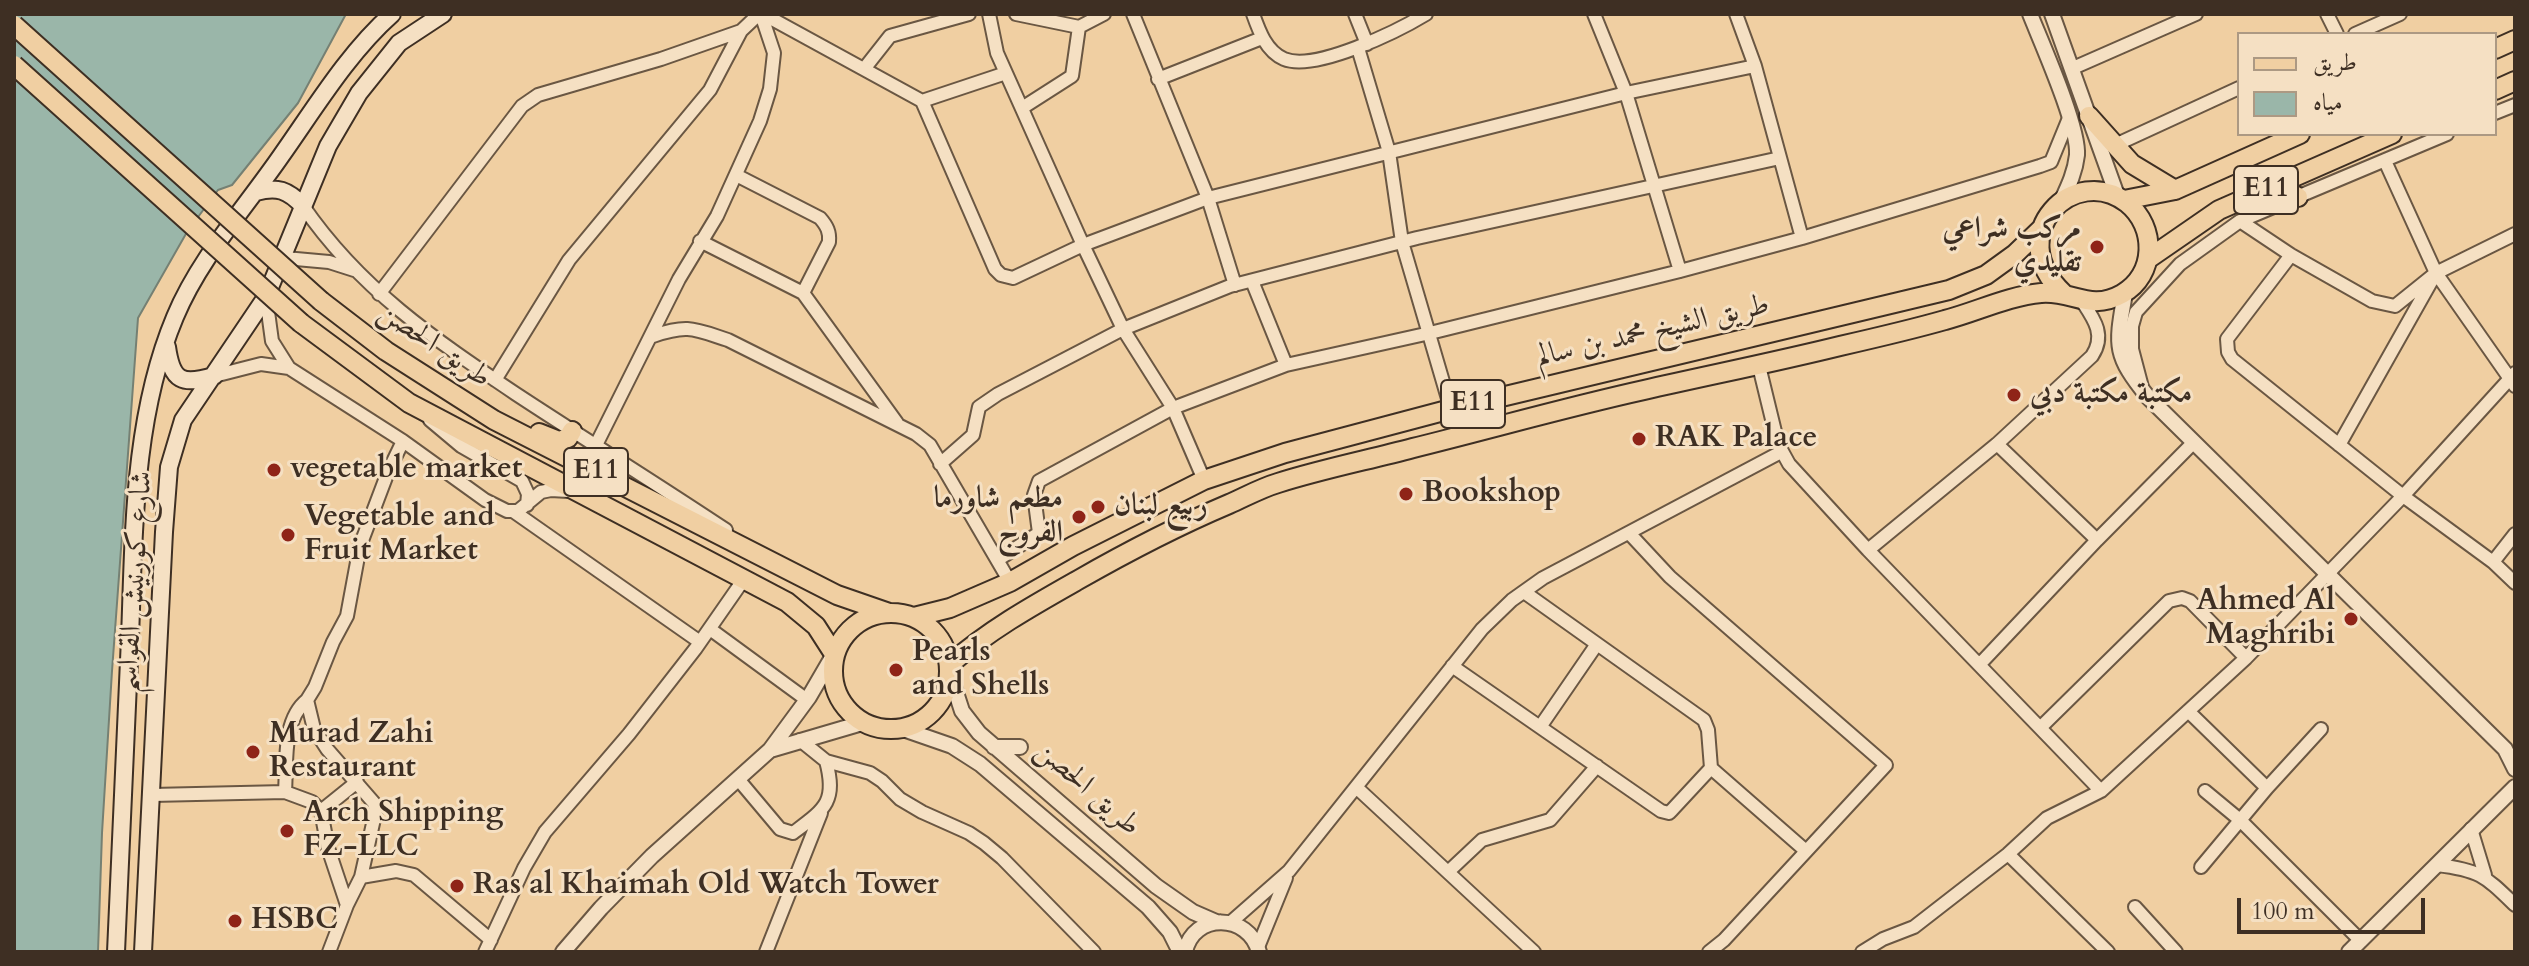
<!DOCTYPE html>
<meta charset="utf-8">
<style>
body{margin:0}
#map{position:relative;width:2529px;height:966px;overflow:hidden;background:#f0cfa2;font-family:Cardo,Amiri,serif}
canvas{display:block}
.frame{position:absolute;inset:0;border:16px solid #3e2f23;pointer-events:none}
.legend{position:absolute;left:2237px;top:32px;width:260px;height:104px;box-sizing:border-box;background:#f5e0c3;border:2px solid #ac9983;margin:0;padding:10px 14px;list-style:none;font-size:24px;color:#3e2f23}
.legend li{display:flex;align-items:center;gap:16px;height:40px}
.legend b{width:40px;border:2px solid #ac9983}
.scale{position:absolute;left:2237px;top:898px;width:188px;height:36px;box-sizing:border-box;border:4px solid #3e2f23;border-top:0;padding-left:10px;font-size:24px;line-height:28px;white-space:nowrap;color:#3e2f23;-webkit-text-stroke:6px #f5e0c3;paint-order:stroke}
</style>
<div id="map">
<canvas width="2529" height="966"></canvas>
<div class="frame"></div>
<ul class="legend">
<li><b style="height:10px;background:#f0cfa2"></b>طريق</li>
<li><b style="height:22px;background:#9ab6a9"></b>مياه</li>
</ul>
<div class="scale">100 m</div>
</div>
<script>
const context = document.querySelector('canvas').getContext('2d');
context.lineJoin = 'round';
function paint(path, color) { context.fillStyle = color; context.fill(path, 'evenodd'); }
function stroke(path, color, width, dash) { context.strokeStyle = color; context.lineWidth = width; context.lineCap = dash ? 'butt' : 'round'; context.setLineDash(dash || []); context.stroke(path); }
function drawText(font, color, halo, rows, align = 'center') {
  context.font = font + ' Cardo,Amiri,serif'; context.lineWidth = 6; context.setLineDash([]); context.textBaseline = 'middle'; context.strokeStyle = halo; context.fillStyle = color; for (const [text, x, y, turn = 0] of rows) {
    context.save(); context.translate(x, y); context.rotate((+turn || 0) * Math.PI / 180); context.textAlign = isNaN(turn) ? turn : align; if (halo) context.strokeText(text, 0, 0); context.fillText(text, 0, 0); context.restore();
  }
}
const water = new Path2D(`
 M 14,14 L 346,14 L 298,103 L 232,185 L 218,190 L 187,232 L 138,318 L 112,671 L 102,833 L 98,952 L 14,952 Z`);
paint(water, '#9ab6a9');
stroke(water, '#758073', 2);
const minor = new Path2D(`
 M 763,14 L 922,101 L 995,269 L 1001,275 L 1013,278 L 1083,245 L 1208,198 L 1626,93 L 1755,66
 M 989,14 L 997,53 L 1083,245 L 1123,329 L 1173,408 L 1204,480
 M 1016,14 L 1079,27 L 1104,14
 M 1133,14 L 1208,198 L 1235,285
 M 1253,14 C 1259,31 1266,51 1284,59 C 1315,72 1398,31 1426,14
 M 1355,14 L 1367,44
 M 1594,14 L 1626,93 L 1680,271
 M 1736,14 L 1755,66 L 1802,238
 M 2327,14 L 2337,34
 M 2355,34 L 2400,14
 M 1358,48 L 1389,152 L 1402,242 L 1451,409
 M 2073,68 L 2196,14
 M 864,69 L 890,36 L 969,14
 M 1158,79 L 1262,38
 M 922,101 L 1006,73
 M 1022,108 L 1072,76 L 1079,27
 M 2495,113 L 2515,105
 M 2113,146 L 2239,88
 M 2385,161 L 2436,273 L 2515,386
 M 736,175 L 820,218 C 827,226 830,232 829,242 L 803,293
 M 303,206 C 360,289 434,339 516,394 C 586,440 657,484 726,530
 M 2240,221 L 2291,255 L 2372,301 L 2395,306 L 2436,273 L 2515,234
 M 700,241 L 803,293 L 897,423
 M 2291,255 L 2227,339 L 2228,352 L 2232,359 L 2403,496 L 2493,562 L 2515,583
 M 285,258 L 329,262 L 354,270
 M 1252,281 L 1286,365
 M 379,294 L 522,106 L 538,95 L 661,59 L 741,31 L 759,14
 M 266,297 L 272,341 L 289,368 L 403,441 L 485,500 L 507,511 L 518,511 L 541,492 L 551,490 L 568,491
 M 653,336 C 688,324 694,329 728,340 L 916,434 L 930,445 L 1010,582
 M 1759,366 L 1778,444 L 1789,464 L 1868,550 L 2101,791
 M 214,376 L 261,364 L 289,368
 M 495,380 L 569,260 L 710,90 L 741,31
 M 2142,387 L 2132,349 L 2132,326 L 2136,312 L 2180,264 L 2240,221 L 2447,134
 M 430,420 L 461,446 L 522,481 L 528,494 L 527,505
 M 2339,445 L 2432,280
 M 595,447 L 679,279 L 717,216 L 760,121 L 770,89 L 774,53 L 761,14
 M 940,464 L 973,435 L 979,407 L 998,394 L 1123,329 L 1230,286 L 1417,238 L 1780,158
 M 513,511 L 700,642
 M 1629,533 L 1670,577 L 1886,765 L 1724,940 L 1709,952
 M 2097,540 L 2194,442
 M 1868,550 L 1997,444 L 2092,356 C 2106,335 2094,319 2082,301
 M 999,559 L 1039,533 L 1034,495 L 1039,481 L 1173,408 L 1286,365 L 1430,333 L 1680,271 L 1802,238 L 2040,166 L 2051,162 L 2069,118
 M 2493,562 L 2515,534
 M 1524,592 L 1704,720 L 1708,730 L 1711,768
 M 710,629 L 807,700
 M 1980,664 L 2097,540 L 1997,444
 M 1452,666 L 1661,811 L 1669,813 L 1672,810 L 1711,768 L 1806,851
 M 2188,711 L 2267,788
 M 1540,727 L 1597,644
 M 2041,727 L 2169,601 L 2182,598 L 2190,601 L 2246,658
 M 800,740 L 826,761 L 870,773 L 882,781 L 900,799 L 922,812 L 969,833 L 984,843 L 1002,858 L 1094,952
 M 738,779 L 780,829 L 793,833 C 825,809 837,802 826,761
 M 1356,787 L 1534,952
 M 2205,791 L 2240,820 L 2361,941
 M 285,792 C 287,763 282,720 307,700
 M 152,795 L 285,792 L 312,802 L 321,811 L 328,848 L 347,905
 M 321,811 L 357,782
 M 2471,829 L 2485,875
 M 2008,854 L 2108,952
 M 2437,865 C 2480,870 2485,876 2515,905
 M 2201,867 L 2267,788 L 2321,729
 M 1448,872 L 1482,840 L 1550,820 L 1597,766
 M 361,877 L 376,810 L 374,803 L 327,749 L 314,729 L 307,700 L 315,687 L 333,642 L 347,616 L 360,546 L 388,472 L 403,441
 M 2135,907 L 2176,952
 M 1231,922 L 1289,871 L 1482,629 L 1512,600 L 1543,578 L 1781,452
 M 1258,947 L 1286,878
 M 329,952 L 347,905 L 361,877 L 396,871 L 414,875 L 491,940
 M 485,952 L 524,868 L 545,832 L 629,734 L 696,648 L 744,579
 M 766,952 L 821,813
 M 1862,952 L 1883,939 L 1914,927 L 2008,854 L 2047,818 L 2101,791 L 2246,658 L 2403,496 L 2515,373`);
const tertiary = new Path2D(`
 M 2030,14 C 2042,44 2079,127 2077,155 C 2075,173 2068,187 2061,202
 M 2052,14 L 2118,198
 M 2125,293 C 2116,346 2113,354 2148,397 L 2505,749 L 2515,769
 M 950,674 L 962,711 L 979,733 L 1156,886 L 1193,912 L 1216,922
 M 903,729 L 952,746 L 980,764 L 1148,907 L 1170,932 L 1180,952
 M 994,747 L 1020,747
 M 770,750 L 862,723
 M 563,952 L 601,908 L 652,856 L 770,750 L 809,697 L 834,654
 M 1185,952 C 1193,912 1249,913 1259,952
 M 2349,952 L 2515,787`);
const secondary = new Path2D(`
 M 256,192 C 277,186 288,190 303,206
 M 167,347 C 172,382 182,385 214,376
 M 116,952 C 121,847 125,743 130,638 C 134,532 133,417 175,317 C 199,259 245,208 281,156 C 315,108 348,53 392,14
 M 143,952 L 164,532 L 169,467 L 183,420 L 266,297 L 328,146 L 359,93 L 399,43 L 443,14`);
const primary = new Path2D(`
 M 2495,49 L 2515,40
 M 2495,90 L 2515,81
 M 2089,116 L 2132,164 L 2175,190
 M 2277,185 L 2298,197
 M 2124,200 L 2175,190 L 2300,134
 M 2148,259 L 2219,210 L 2392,134
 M 321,301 L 386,351 L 494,420 L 837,595 L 889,613
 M 301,323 L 409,403 L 787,602 L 816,626 L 834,654
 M 539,433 L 559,441 L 568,438 L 572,431
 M833 671a58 58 0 1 1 116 0a58 58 0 1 1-116 0Z
 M 914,617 L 950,608 L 1010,582 L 1073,546 L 1204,480 L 1285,453 L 1451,409 L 1949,290 L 1986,275 L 2015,254 L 2041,229
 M 949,665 C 989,630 1032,606 1078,580 C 1127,552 1177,526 1229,504 C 1245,497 1261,488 1278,483 C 1322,469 1368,460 1413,448 C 1490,429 1567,407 1644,390 C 1710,375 1775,362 1840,346 C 1875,338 1910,330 1945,320 C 1976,312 2008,296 2041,293 C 2072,290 2090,312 2122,294 C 2156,275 2157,227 2127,203 C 2075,162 2001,234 2063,293`);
stroke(minor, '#6a5743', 16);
stroke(tertiary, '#6a5743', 18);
stroke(secondary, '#3e2f23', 20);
stroke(primary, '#3e2f23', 22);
stroke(minor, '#f5e0c3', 12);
stroke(tertiary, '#f5e0c3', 14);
stroke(secondary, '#f5e0c3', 16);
stroke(primary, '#f0cfa2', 18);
const primaryBridge = new Path2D(`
 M 14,25 L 321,301
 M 14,65 L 301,323`);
stroke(primaryBridge, '#3e2f23', 22, []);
stroke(primaryBridge, '#f0cfa2', 18);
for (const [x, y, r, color] of [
 [2097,247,8,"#8f2418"],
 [2014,395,8,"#8f2418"],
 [1639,439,8,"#8f2418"],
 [274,470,8,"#8f2418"],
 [1406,494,8,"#8f2418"],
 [1098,507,8,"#8f2418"],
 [1079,517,8,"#8f2418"],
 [288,535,8,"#8f2418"],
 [2351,619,8,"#8f2418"],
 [896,670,8,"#8f2418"],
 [253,752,8,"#8f2418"],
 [287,831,8,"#8f2418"],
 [457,886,8,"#8f2418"],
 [235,921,8,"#8f2418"]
]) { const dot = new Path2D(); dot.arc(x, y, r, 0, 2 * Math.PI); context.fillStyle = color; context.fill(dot); stroke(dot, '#f5e0c3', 3); }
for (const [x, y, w] of [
 [2266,190,64],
 [1473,404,64],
 [596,472,64]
]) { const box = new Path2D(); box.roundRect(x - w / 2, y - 24, w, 48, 6); context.fillStyle = '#f5e0c3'; context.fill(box); stroke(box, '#3e2f23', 2); }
drawText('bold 28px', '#3e2f23', null, [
 ["E11",2266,190],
 ["E11",1473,404],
 ["E11",596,472]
]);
drawText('bold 30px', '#3e2f23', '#f5e0c3', [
 ["مركب شراعي",2081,230,"right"],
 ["تقليدي",2081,264,"right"],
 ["مكتبة مكتبة دبي",2030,395],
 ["RAK Palace",1655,439],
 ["vegetable market",290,470],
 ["Bookshop",1422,494],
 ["مطعم شاورما",1063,500,"right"],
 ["الفروج",1063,534,"right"],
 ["ربيع لبنان",1114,507],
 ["Vegetable and",304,518],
 ["Fruit Market",304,552],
 ["Ahmed Al",2335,602,"right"],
 ["Maghribi",2335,636,"right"],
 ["Pearls",912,653],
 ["and Shells",912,687],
 ["Murad Zahi",269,735],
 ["Restaurant",269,769],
 ["Arch Shipping",303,814],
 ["FZ-LLC",303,848],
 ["Ras al Khaimah Old Watch Tower",473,886],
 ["HSBC",251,921]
], 'left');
drawText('30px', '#3e2f23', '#f5e0c3', [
 ["طريق الشيخ محمد بن سالم",1653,332,-13],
 ["طريق الحصن",434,346,34],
 ["شارع كورنيش القواسم",136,582,-86],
 ["طريق الحصن",1087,789,41]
]);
</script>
